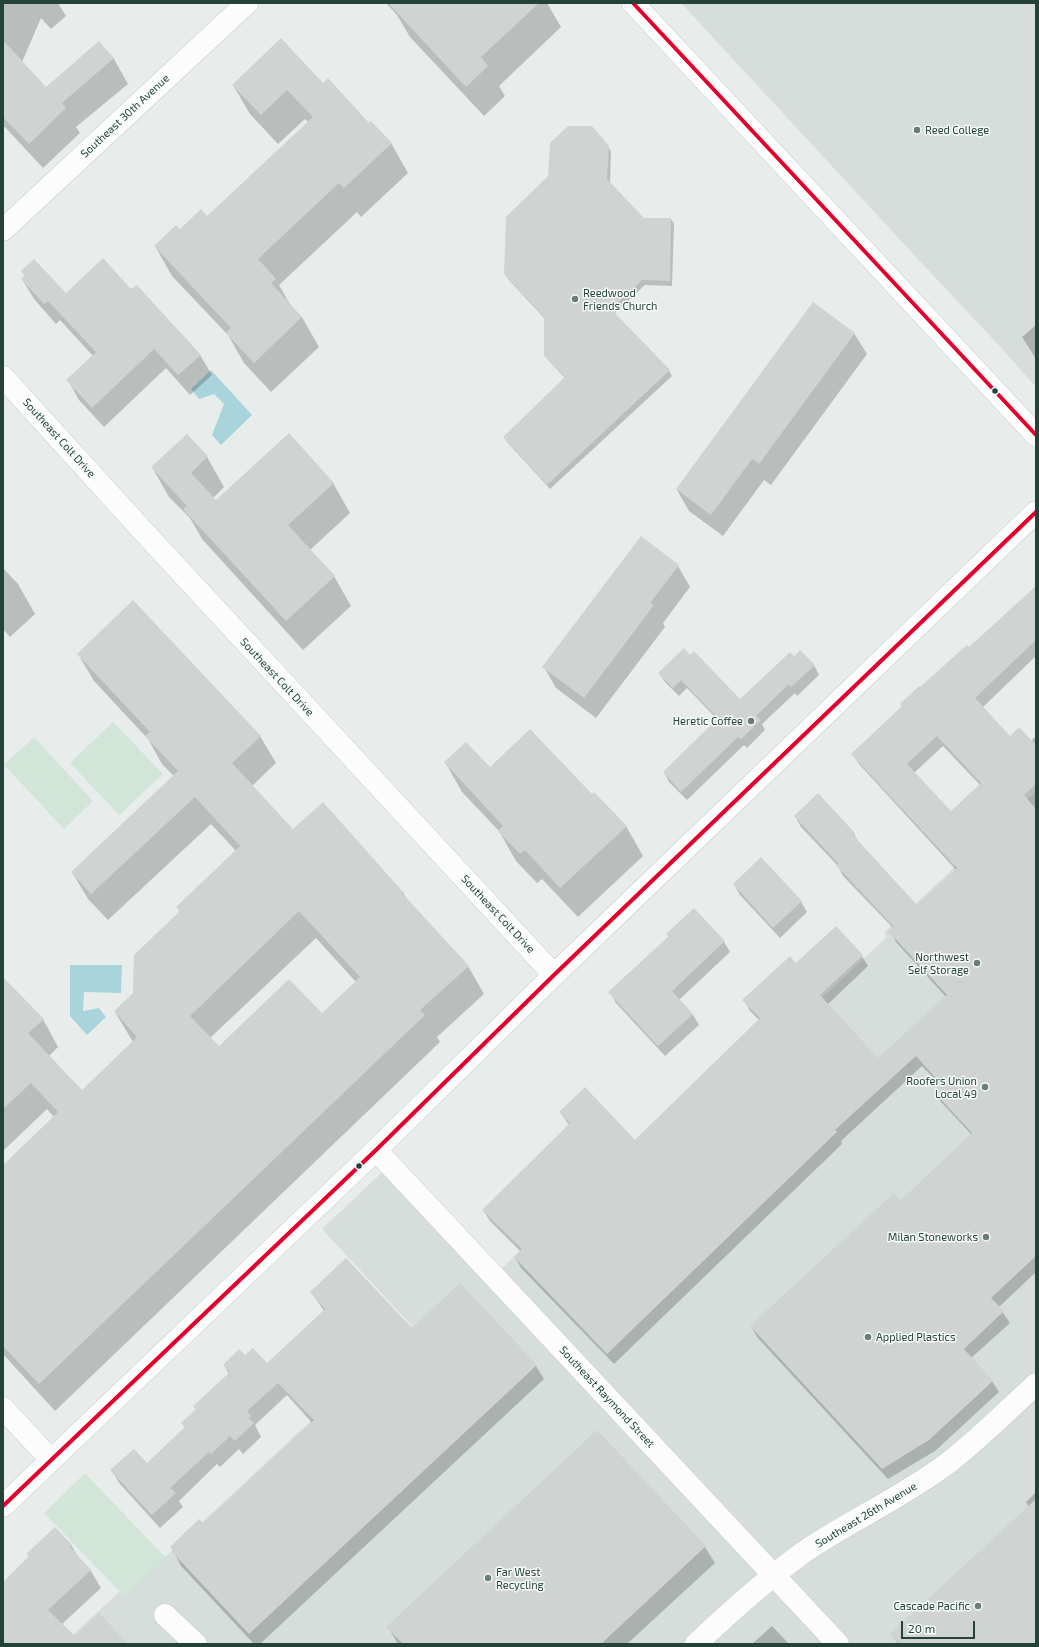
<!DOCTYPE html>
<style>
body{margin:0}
#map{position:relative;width:1039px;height:1647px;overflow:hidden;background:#e8edeb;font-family:"Exo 2",sans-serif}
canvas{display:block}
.frame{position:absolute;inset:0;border:4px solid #24423a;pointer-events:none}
.scale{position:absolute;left:901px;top:1621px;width:74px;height:18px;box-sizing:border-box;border:2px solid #24423a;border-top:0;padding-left:5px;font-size:12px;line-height:14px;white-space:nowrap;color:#24423a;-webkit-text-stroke:3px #f7fbf9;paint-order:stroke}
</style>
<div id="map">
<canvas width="1039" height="1647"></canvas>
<div class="frame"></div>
<div class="scale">20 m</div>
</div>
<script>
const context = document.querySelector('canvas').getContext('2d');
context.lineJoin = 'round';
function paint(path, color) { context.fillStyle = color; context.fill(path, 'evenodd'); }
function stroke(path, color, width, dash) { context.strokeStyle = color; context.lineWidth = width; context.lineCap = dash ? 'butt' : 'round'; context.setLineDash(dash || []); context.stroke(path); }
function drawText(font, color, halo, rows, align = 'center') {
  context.font = font + ' "Exo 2",sans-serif'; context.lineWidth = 3; context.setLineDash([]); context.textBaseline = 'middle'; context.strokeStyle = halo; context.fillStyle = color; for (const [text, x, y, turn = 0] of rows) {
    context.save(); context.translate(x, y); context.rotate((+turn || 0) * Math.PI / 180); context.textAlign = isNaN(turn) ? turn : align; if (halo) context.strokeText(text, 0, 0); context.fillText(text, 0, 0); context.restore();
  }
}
paint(new Path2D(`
 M 681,3 L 1036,3 L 1036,387 L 1004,351 L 916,257 Z
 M 1036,791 L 1036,1644 L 63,1644 L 161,1553 L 165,1557 L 412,1326 L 322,1229 L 392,1163 L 496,1274 L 743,1035 L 762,1054 L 887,937 L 884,933 Z`), '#d6dedb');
paint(new Path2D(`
 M 113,722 L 163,774 L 119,815 L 70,763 Z
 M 34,737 L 93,801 L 64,829 L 4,765 Z
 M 85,1473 L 166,1558 L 124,1596 L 44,1513 Z`), '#d1e6d8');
paint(new Path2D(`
 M 211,370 L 252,415 L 221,445 L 212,435 L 224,404 L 214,394 L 199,399 L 191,389 Z
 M 70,965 L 122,965 L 121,993 L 84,992 L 83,1011 L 99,1008 L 106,1017 L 87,1035 L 70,1016 Z`), '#a9d4db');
paint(new Path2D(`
 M 3,3 L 58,3 L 66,16 L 51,29 L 41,18 L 22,62 L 46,88 L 99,43 L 114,59 L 128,84 L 76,127 L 80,133 L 43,168 L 3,125 Z
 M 386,3 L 547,3 L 561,27 L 499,86 L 505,96 L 484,116 L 410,37 L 397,15 Z
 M 323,84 L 391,143 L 408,173 L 361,217 L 357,212 L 279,285 L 291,306 L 302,317 L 319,347 L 271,392 L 244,363 L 228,335 L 172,276 L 155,246 L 180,230 L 207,217 L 309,123 L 305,119 L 278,144 L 250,114 L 233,85 Z
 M 608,146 L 611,152 L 610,183 L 644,219 L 671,219 L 674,224 L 672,286 L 645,285 L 614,314 L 669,371 L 672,376 L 550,489 L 507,442 L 504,437 L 565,378 L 549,361 L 545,355 L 545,319 L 508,279 L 505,273 Z
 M 22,271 L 66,294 L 131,291 L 200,355 L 212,375 L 190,395 L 166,368 L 104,427 L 79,400 L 68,380 L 93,356 L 60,320 L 56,324 L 34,299 L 22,279 L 25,276 Z
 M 1036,325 L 1036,359 L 1022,337 Z
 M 854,333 L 867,354 L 771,485 L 764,480 L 723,536 L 689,511 L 677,490 Z
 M 187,435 L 207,457 L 224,487 L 213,498 L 216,502 L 333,483 L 350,513 L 310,550 L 334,576 L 351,606 L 303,650 L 202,539 L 190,518 L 169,497 L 152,467 Z
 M 678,566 L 690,587 L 663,623 L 665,627 L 596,718 L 556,688 L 544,667 Z
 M 3,568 L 18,584 L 35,614 L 10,637 L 3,629 Z
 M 1036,586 L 1036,656 L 982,708 L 1010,737 L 1031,741 L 1036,736 L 1036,1272 L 999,1307 L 1010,1323 L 971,1358 L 992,1381 L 999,1392 L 935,1451 L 888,1479 L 757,1337 L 751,1326 L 901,1201 L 972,1135 L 941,1102 L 935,1092 L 941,1086 L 922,1066 L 841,1141 L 842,1144 L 614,1364 L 521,1268 L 515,1257 L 521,1252 L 490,1221 L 483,1210 L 569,1125 L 560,1112 L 635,1141 L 759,1020 L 750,1011 L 744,1000 L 796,965 L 862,956 L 868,966 L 827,1005 L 878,1060 L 946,997 L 896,942 L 890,931 L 893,928 L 843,876 L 838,866 L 801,827 L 795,816 L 854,834 L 860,845 L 917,906 L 956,870 L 859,764 L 853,754 L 902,707 L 901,704 L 969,649 ZM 943,746 L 980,785 L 951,813 L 914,773 Z
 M 684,650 L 740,700 L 794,658 L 814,665 L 819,675 L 797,696 L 795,693 L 762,724 L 765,730 L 747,748 L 744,745 L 687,800 L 669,782 L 664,772 L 718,720 L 687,688 L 679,696 L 665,682 L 659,673 Z
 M 78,654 L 260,736 L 276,763 L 252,786 L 293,830 L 403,892 L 407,900 L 468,966 L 484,994 L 437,1037 L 440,1042 L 55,1411 L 3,1354 L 3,1166 L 54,1117 L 47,1109 L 3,1151 L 3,994 L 43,1019 L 58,1047 L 49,1056 L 82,1091 L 133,1042 L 115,1012 L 134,994 L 180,912 L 177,907 L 236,851 L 211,824 L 108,920 L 88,899 L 72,872 L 174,776 L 162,764 L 148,739 L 94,681 ZM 316,938 L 356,982 L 322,1015 L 219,1048 L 210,1038 Z
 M 445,762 L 490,768 L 592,795 L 626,826 L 643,856 L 578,917 L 542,879 L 537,883 L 516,861 L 499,831 L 462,792 Z
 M 734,884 L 801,902 L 807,912 L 780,938 L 740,895 Z
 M 667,934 L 724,942 L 730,952 L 679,1000 L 693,1015 L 699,1025 L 665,1056 L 616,1003 L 610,992 L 669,937 Z
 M 311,1292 L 412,1330 L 536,1366 L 544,1379 L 260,1644 L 254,1644 L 181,1566 L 171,1547 L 203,1525 L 312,1423 L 287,1395 L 255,1425 L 261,1437 L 243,1454 L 239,1449 L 220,1467 L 217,1464 L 179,1501 L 183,1507 L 160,1528 L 120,1484 L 112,1471 L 147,1464 L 185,1428 L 182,1423 L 196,1410 L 194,1406 L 229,1374 L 224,1365 L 245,1357 L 267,1365 L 324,1311 Z
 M 597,1431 L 705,1547 L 715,1563 L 627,1644 L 398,1644 L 388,1627 Z
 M 1036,1492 L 1036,1644 L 898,1644 L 891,1634 L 1029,1507 L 1026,1502 Z
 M 71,1545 L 79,1558 L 91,1571 L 101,1588 L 61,1625 L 75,1638 L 127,1644 L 3,1644 L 3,1583 L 30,1557 L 28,1554 Z
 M 772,1626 L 789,1644 L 752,1644 Z`), '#0003');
paint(new Path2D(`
 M 388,3 L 539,3 L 481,57 L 488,66 L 466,87 Z
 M 281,38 L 323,83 L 328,78 L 369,123 L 371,121 L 392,143 L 344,188 L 339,183 L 258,259 L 276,279 L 271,283 L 302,317 L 254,363 L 226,333 L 231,328 L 154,246 L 176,225 L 180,229 L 201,209 L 207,216 L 313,117 L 287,90 L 261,115 L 232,85 Z
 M 3,40 L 46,87 L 99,41 L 114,58 L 62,103 L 66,108 L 29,144 L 3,117 Z
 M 568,126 L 592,126 L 609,146 L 607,179 L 644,218 L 671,218 L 670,281 L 642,280 L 611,309 L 670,370 L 547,485 L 503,437 L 565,377 L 544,356 L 544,317 L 504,274 L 506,217 L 548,176 L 550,143 Z
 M 103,258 L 131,289 L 137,285 L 201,355 L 178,375 L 154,349 L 92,408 L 66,380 L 96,352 L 48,301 L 44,304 L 21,279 L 25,275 L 21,271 L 34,259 L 66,293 Z
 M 813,302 L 855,333 L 759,464 L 752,459 L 711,515 L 676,489 Z
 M 289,433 L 334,483 L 288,525 L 335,576 L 286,621 L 183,509 L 187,506 L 151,467 L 187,434 L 208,456 L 191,473 L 216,500 Z
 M 641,536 L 679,565 L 650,603 L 654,605 L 584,698 L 542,667 Z
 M 1036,586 L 1036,640 L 975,698 L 1010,736 L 1019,727 L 1036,745 L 1036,784 L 1024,795 L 1036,809 L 1036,1256 L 991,1298 L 1004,1311 L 964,1349 L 993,1381 L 929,1440 L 882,1469 L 750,1326 L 894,1193 L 901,1200 L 972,1133 L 933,1091 L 941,1084 L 916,1056 L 835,1130 L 837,1132 L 607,1354 L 514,1257 L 522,1249 L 482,1210 L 570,1123 L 559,1112 L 585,1087 L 635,1140 L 760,1018 L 742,1000 L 790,956 L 796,963 L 836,926 L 863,955 L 820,995 L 878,1058 L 947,995 L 888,931 L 893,926 L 836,865 L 838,863 L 794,816 L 818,793 L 855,833 L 853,835 L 917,905 L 957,868 L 851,754 L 902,706 L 900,704 L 919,686 L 920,687 L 967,645 L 969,647 ZM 937,736 L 981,783 L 951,811 L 907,764 Z
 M 133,600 L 261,736 L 232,763 L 293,829 L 323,802 L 403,892 L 402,893 L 469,966 L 420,1010 L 425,1015 L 39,1384 L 3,1346 L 3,1165 L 58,1112 L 31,1083 L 3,1109 L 3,977 L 44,1019 L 28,1033 L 82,1090 L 137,1037 L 114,1011 L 133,993 L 134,955 L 180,911 L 176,907 L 240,846 L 195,797 L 91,894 L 71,872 L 178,771 L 145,736 L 150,732 L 77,654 ZM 299,911 L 360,977 L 322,1013 L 289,979 L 219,1046 L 190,1016 Z
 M 684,648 L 690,655 L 694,651 L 740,699 L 790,652 L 794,656 L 800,650 L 815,665 L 791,687 L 789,684 L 756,716 L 761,720 L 741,739 L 738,737 L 681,792 L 663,772 L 718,718 L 681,680 L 673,688 L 658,673 Z
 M 530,729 L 592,794 L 594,792 L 627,826 L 560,888 L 525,850 L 520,854 L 498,831 L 503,826 L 444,762 L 466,742 L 490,767 Z
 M 761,857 L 802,901 L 773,928 L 733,884 Z
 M 694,908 L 725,941 L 672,991 L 693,1014 L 658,1046 L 608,992 L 669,936 L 666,934 Z
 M 346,1258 L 412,1328 L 460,1283 L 537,1365 L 249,1634 L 172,1552 L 174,1551 L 170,1547 L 199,1519 L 203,1523 L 314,1420 L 278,1383 L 247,1411 L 251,1416 L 249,1418 L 254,1423 L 235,1441 L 230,1436 L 211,1454 L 209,1452 L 170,1488 L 176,1493 L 152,1515 L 110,1470 L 134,1449 L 147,1463 L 185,1427 L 181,1423 L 196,1409 L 193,1406 L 230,1372 L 223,1365 L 239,1349 L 245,1355 L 253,1348 L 267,1363 L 325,1309 L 310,1292 Z
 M 597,1430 L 706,1546 L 601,1644 L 403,1644 L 386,1627 Z
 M 1036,1499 L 1036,1644 L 899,1644 L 890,1634 Z
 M 55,1527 L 72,1545 L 70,1547 L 91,1570 L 48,1610 L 75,1636 L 99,1613 L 128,1644 L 3,1644 L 3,1582 L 29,1556 L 26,1554 Z`), '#cfd4d2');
const minor = new Path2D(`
 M 633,3 L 1036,435
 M 3,230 L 247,3
 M 3,377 L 143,531 L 554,975
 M 376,1150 L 838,1644
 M 3,1408 L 51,1460
 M 3,1506 L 376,1150 L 554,975 L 1036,512
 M 165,1615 L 196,1644
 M 696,1644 C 730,1612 765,1580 804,1552 C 851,1520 903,1497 948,1463 C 979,1439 1007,1411 1036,1384`);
stroke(minor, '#c5cac8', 23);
stroke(minor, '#fcfcfc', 22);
stroke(new Path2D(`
 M 633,3 L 1036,435
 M 3,1506 L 376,1150 L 554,975 L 1036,512`), '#e4002b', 4);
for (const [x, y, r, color] of [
 [917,130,4,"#697e78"],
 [575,299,4,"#697e78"],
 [995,391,3.5,"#24423a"],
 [751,721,4,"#697e78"],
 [977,963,4,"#697e78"],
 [985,1087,4,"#697e78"],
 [359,1166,3.5,"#24423a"],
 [986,1237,4,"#697e78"],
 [868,1337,4,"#697e78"],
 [488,1578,4,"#697e78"],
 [978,1606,4,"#697e78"]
]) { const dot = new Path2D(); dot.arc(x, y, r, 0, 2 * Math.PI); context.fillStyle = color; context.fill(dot); stroke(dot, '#f7fbf9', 1.5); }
drawText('11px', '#24423a', '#f7fbf9', [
 ["Southeast 30th Avenue",125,116,-43],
 ["Southeast Colt Drive",59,438,48],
 ["Southeast Colt Drive",277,677,47],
 ["Southeast Colt Drive",498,914,47],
 ["Southeast Raymond Street",607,1397,47],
 ["Southeast 26th Avenue",866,1515,-31]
]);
drawText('11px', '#24423a', '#f7fbf9', [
 ["Reed College",925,130,"left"],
 ["Reedwood",583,293,"left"],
 ["Friends Church",583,306,"left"],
 ["Heretic Coffee",743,721],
 ["Northwest",969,957],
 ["Self Storage",969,970],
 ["Roofers Union",977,1081],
 ["Local 49",977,1094],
 ["Milan Stoneworks",978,1237],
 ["Applied Plastics",876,1337,"left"],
 ["Far West",496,1572,"left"],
 ["Recycling",496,1585,"left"],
 ["Cascade Pacific",970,1606]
], 'right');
</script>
